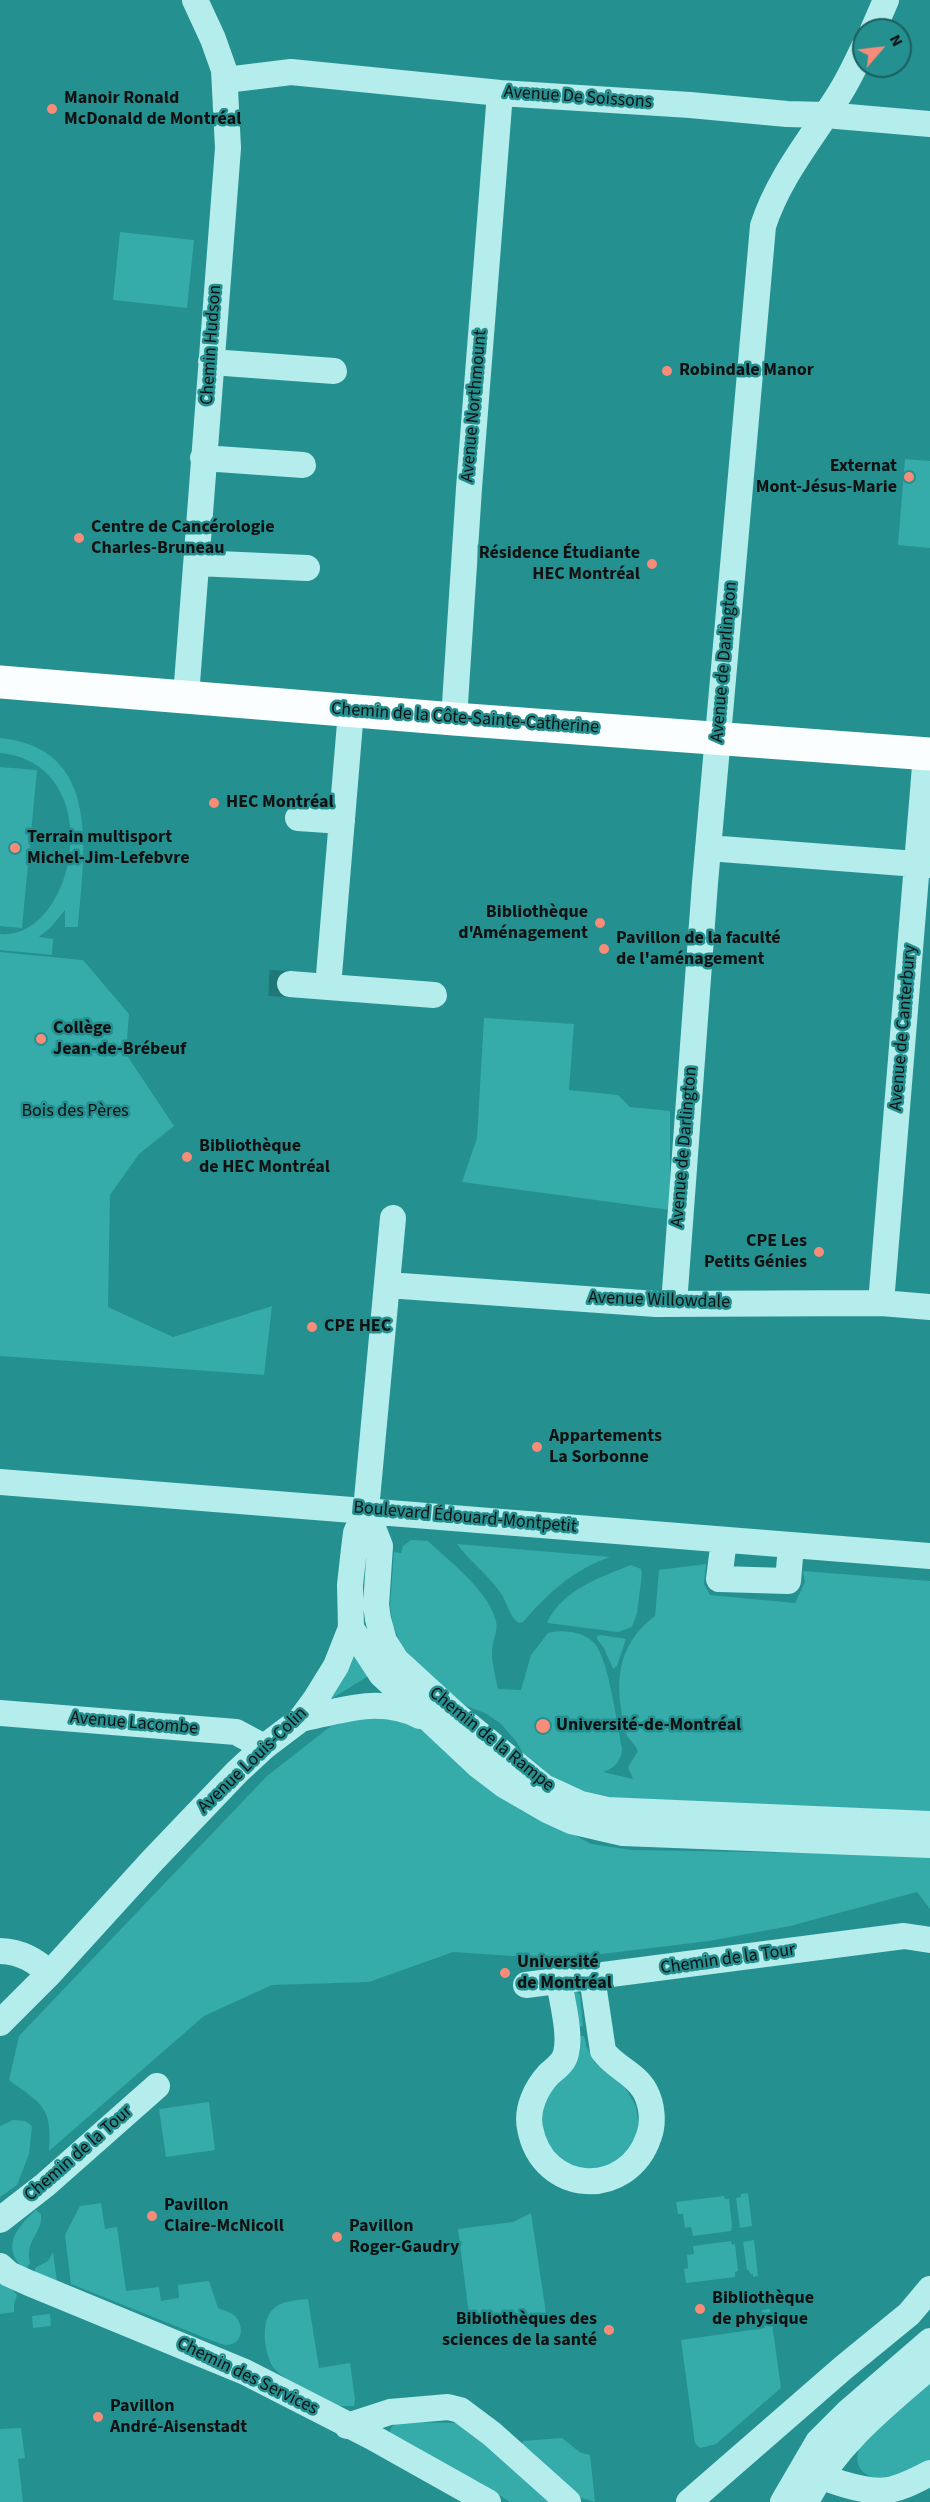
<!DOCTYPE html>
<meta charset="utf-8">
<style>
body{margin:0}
#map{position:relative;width:930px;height:2502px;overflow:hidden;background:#249090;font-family:"Source Sans 3",sans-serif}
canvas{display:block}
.north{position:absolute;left:852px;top:18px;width:60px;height:60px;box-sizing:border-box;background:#249090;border:2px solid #1c5d5d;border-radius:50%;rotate:62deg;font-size:16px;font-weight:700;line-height:24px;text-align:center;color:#111}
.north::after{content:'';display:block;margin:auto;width:21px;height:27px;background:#f78c78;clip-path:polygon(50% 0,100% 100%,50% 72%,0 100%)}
</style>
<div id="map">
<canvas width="930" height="2502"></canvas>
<div class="north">N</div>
</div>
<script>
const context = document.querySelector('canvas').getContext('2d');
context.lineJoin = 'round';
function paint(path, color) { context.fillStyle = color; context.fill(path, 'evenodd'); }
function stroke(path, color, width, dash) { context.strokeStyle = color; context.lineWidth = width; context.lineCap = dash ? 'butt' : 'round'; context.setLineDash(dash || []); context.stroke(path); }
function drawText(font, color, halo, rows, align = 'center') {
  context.font = font + ' "Source Sans 3",sans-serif'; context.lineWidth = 5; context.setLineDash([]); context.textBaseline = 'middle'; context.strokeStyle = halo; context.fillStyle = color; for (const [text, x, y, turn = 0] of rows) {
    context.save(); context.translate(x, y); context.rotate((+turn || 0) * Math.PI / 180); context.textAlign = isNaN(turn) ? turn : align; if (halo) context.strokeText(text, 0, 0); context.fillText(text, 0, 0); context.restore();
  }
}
paint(new Path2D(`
 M 120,232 L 194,240 L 187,308 L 113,300 Z
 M 905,459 L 930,461 L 930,548 L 898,545 Z
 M 0,738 C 103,748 84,853 78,927 L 65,927 L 65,910 L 51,927 L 39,937 L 53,939 L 52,955 L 0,950 L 0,934 C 76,941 111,764 0,753 Z
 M 0,767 L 37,770 L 22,928 L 0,926 Z
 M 0,952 L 83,960 L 129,1014 L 126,1054 L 174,1126 L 139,1154 L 110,1195 L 108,1307 L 173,1337 L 272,1306 L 264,1375 L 0,1356 Z
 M 484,1018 L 574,1024 L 569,1090 L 618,1095 L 630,1107 L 670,1111 L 670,1210 L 462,1182 L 477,1138 Z
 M 411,1540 L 428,1541 C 451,1563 487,1589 496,1621 C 499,1632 491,1642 492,1653 C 492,1665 496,1678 498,1689 L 521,1690 L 531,1655 L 548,1633 C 563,1629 585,1632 595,1644 C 609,1661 617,1725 622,1748 C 622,1760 614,1769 603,1772 L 633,1779 L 628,1767 L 638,1751 C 635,1745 631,1741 627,1736 C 623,1729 622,1716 621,1708 C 615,1670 624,1639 655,1616 L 659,1570 L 706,1564 L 704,1584 L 710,1595 L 795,1603 L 805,1582 L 803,1571 L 930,1581 L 930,1814 L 613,1801 L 553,1781 L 526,1758 L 516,1741 L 500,1723 L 485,1713 L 461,1704 L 412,1658 L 401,1645 L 393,1625 L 390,1606 L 394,1552 L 401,1553 L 403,1546 Z
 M 457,1544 L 610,1557 C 573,1570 548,1593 523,1622 L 519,1623 C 510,1618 507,1603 502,1595 C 489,1575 470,1562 457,1544 Z
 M 631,1565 L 641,1569 L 642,1574 L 637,1613 L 632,1627 L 618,1632 L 547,1623 C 561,1591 600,1577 631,1565 Z
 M 601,1635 L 626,1639 L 617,1666 L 613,1669 L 604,1648 L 597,1639 L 597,1636 Z
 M 354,1651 L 370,1675 L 323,1704 Z
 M 366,1717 L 396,1720 L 416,1726 L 551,1822 L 591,1844 L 632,1850 L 930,1855 L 930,1909 L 917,1892 L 790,1926 L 709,1941 L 577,1957 L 543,1958 L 453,1952 L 369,1982 L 272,1985 L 204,2016 L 49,2151 C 52,2107 43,2105 9,2080 L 19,2036 L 267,1776 L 331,1726 Z
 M 576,1991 L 580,1995 L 583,2026 L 571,2028 L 568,1993 Z
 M 584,2036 L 587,2048 L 595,2063 L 624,2086 L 636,2106 L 639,2129 L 630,2151 L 609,2167 L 583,2170 L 562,2161 L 542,2136 L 541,2109 L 573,2037 Z
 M 209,2102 L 215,2150 L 166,2157 L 159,2109 Z
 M 13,2120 L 25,2121 L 32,2126 L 29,2154 L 17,2185 L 0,2197 L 0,2126 Z
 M 748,2193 L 752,2226 L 740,2228 L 736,2198 L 741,2197 L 741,2194 Z
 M 724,2196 L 725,2199 L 729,2199 L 732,2226 L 731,2231 L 693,2236 L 691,2227 L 685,2228 L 683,2214 L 678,2214 L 676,2202 Z
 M 101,2203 L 105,2229 L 117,2227 L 126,2291 L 159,2287 L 161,2301 L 179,2298 L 178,2285 L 209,2281 L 218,2308 C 223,2310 230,2312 235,2316 C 244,2325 244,2344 227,2345 C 223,2345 217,2342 213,2341 L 71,2284 L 65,2235 L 80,2206 Z
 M 36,2210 L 41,2214 C 43,2234 25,2238 30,2263 L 25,2270 C 0,2248 16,2228 36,2210 Z
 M 531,2213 L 546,2313 L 470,2322 L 458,2229 L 513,2222 Z
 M 754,2240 L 758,2276 L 753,2277 L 753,2274 L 750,2274 L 749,2270 L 747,2270 L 743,2242 Z
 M 731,2241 L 732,2245 L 735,2244 L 738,2271 L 735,2272 L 735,2277 L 686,2283 L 684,2269 L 688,2268 L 687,2255 L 694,2254 L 693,2246 Z
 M 53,2252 L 57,2282 L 35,2273 L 35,2268 L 48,2261 Z
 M 0,2282 L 9,2285 L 17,2295 L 14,2304 L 14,2312 L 0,2314 Z
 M 308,2299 L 319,2368 L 350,2363 L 355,2399 L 354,2406 C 350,2406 345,2406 340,2406 C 327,2404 279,2377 273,2367 C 264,2352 260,2322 273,2309 C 281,2301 297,2300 308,2299 Z
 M 770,2309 L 781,2388 L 716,2444 L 700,2448 L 695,2443 L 681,2340 L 765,2328 L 762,2310 Z
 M 50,2314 L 51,2326 L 33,2328 L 32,2316 Z
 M 930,2381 L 930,2460 C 920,2466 908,2476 896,2478 C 870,2483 847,2470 862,2442 Z
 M 398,2422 L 459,2423 L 555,2502 L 510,2502 L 481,2483 L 390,2436 C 389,2429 392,2426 398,2422 Z
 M 21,2428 L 25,2458 L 18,2459 L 23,2502 L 0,2502 L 0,2429 Z
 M 562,2438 L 581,2453 L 590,2455 L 595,2502 L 575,2496 L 521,2447 L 523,2441 Z`), '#35abaa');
stroke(new Path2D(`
 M 269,983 L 290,984`), '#207777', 26, [26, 13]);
stroke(new Path2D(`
 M 873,30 L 886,0
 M 226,80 L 291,72 L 500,93 L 690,105 L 787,114 L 825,115 L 930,124
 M 211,362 L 334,371
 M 203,458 L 303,465
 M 197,563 L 307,568
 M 186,696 L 228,148 L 224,70 L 213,39 L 195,0
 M 351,711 L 328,987 L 434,995
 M 454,719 L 469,488 L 500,93
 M 298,818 L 342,821
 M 708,848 L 930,865
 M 290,984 L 328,987
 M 387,1285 L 656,1304 L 881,1303 L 930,1307
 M 881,1303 L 926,754
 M 674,1304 L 705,883 L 763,226 C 779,176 813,137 840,93 C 849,79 856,63 864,47
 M 0,1482 L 930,1556
 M 366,1510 L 380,1546 L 376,1605 L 378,1619 L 384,1641 L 396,1660 L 456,1715 L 544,1787 L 581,1804 L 607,1810 L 930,1824
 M 724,1540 L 719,1579 L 788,1581 L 791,1546
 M 351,1628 L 381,1674 L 479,1766 L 504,1785 L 549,1811 L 571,1821 L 623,1833 L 930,1845
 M 0,1713 L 236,1732 L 264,1747
 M 301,1719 C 343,1710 380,1696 420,1716
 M 0,1951 C 22,1952 34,1960 50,1973
 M 559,1981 C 562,2001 571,2034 566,2053 C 564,2063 556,2068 549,2074 C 536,2088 526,2109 530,2128 C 542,2195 628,2200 649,2136 C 654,2122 652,2104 645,2091 C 635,2073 614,2067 603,2051 L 592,1977
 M 526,1985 L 904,1936 L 930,1940
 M 0,2023 L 50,1973 L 152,1861 L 237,1772 L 264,1747 L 301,1719 L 315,1700 L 336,1666 L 351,1628 L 350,1585 L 354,1549 L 356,1533 L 366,1510 L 393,1218
 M 0,2220 L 45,2185 L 157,2086
 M 0,2266 L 9,2274 L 29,2283 L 245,2372 L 372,2437 L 488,2502
 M 347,2426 L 390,2412 L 448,2407 L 460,2410 L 492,2434 L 568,2502
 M 808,2470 C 819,2477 831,2480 843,2484 C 882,2496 894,2492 930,2473
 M 689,2502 L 843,2368 L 909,2314 L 930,2289
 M 783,2502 L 818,2442 L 849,2411 L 930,2341
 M 806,2502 C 833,2447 884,2406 930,2367`), '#b5ecec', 26);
stroke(new Path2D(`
 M 0,682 L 454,719 L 930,754`), '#fafeff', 33);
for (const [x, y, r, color] of [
 [52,109,6,"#f78c78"],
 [667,371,6,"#f78c78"],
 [909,477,6,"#f78c78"],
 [79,538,6,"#f78c78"],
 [652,564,6,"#f78c78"],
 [214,803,6,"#f78c78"],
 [15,848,6,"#f78c78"],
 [600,923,6,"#f78c78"],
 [604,949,6,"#f78c78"],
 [41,1039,6,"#f78c78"],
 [187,1157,6,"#f78c78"],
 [819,1252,6,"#f78c78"],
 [312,1327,6,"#f78c78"],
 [537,1447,6,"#f78c78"],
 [543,1726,8,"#f78c78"],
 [505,1973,6,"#f78c78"],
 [152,2216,6,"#f78c78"],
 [337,2237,6,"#f78c78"],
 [700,2309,6,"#f78c78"],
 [609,2330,6,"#f78c78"],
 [98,2417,6,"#f78c78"]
]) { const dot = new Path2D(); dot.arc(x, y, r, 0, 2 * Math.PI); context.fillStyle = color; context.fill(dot); stroke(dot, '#249090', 2); }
drawText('18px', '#111', '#249090', [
 ["Avenue De Soissons",578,98,4],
 ["Chemin Hudson",212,345,-86],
 ["Avenue Northmount",475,406,-85],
 ["Avenue de Darlington",725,662,-85],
 ["Chemin de la Côte-Sainte-Catherine",465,719,4],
 ["Avenue de Canterbury",904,1028,-85],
 ["Avenue de Darlington",685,1147,-85],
 ["Avenue Willowdale",659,1301,2],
 ["Boulevard Édouard-Montpetit",465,1518,5],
 ["Avenue Lacombe",134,1724,5],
 ["Chemin de la Rampe",491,1740,39],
 ["Avenue Louis-Colin",253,1761,-44],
 ["Chemin de la Tour",728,1960,-8],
 ["Chemin de la Tour",79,2154,-41],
 ["Chemin des Services",247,2377,26]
]);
drawText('bold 18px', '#111', '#249090', [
 ["Manoir Ronald",64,99],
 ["McDonald de Montréal",64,120],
 ["Robindale Manor",679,371],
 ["Externat",897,467,"right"],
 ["Mont-Jésus-Marie",897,488,"right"],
 ["Centre de Cancérologie",91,528],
 ["Charles-Bruneau",91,549],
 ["Résidence Étudiante",640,554,"right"],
 ["HEC Montréal",640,575,"right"],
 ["HEC Montréal",226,803],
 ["Terrain multisport",27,838],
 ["Michel-Jim-Lefebvre",27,859],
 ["Bibliothèque",588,913,"right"],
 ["d'Aménagement",588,934,"right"],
 ["Pavillon de la faculté",616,939],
 ["de l'aménagement",616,960],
 ["Collège",53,1029],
 ["Jean-de-Brébeuf",53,1050],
 ["Bibliothèque",199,1147],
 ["de HEC Montréal",199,1168],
 ["CPE Les",807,1242,"right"],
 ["Petits Génies",807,1263,"right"],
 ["CPE HEC",324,1327],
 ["Appartements",549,1437],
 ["La Sorbonne",549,1458],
 ["Université-de-Montréal",556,1726],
 ["Université",517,1963],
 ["de Montréal",517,1984],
 ["Pavillon",164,2206],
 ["Claire-McNicoll",164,2227],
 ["Pavillon",349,2227],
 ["Roger-Gaudry",349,2248],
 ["Bibliothèque",712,2299],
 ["de physique",712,2320],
 ["Bibliothèques des",597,2320,"right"],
 ["sciences de la santé",597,2341,"right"],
 ["Pavillon",110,2407],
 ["André-Aisenstadt",110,2428]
], 'left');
drawText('18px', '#111', '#249090', [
 ["Bois des Pères",75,1112]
]);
</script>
